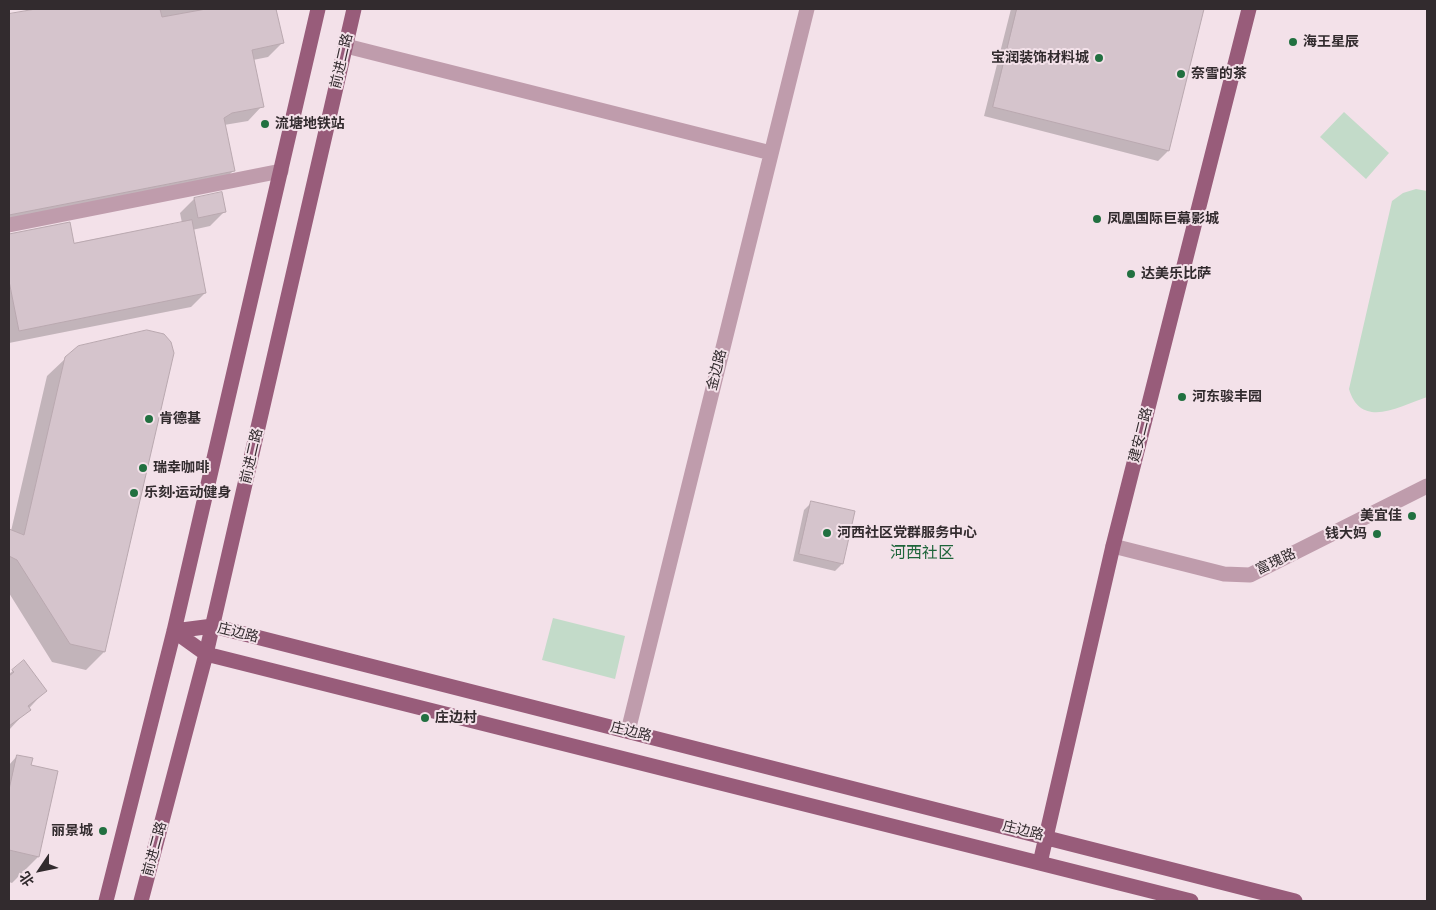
<!DOCTYPE html>
<meta charset="utf-8">
<style>
body{margin:0}
#map{position:relative;width:1436px;height:910px;overflow:hidden;background:#f3e1e9;font-family:"Fira Sans","Noto Sans SC",sans-serif}
canvas{display:block}
.frame{position:absolute;inset:0;border:10px solid #322b2e;pointer-events:none}
.north{position:absolute;left:15px;top:845px;width:50px;height:50px;-webkit-text-stroke:4px #f3e1e9;paint-order:stroke;rotate:236deg;font-size:14px;font-weight:700;line-height:20px;text-align:center;color:#322b2e}
.north::after{content:'';display:block;margin:auto;width:18px;height:22px;background:#322b2e;clip-path:polygon(50% 0,100% 100%,50% 72%,0 100%)}
</style>
<div id="map">
<canvas width="1436" height="910"></canvas>
<div class="frame"></div>
<div class="north">北</div>
</div>
<script>
const context = document.querySelector('canvas').getContext('2d');
context.lineJoin = 'round';
function paint(path, color) { context.fillStyle = color; context.fill(path, 'evenodd'); }
function stroke(path, color, width, dash) { context.strokeStyle = color; context.lineWidth = width; context.lineCap = dash ? 'butt' : 'round'; context.setLineDash(dash || []); context.stroke(path); }
function drawText(font, color, halo, rows, align = 'center') {
  context.font = font + ' "Fira Sans","Noto Sans SC",sans-serif'; context.lineWidth = 4; context.setLineDash([]); context.textBaseline = 'middle'; context.strokeStyle = halo; context.fillStyle = color; for (const [text, x, y, turn = 0] of rows) {
    context.save(); context.translate(x, y); context.rotate((+turn || 0) * Math.PI / 180); context.textAlign = isNaN(turn) ? turn : align; if (halo) context.strokeText(text, 0, 0); context.fillText(text, 0, 0); context.restore();
  }
}
paint(new Path2D(`
 M 1344,112 L 1389,153 L 1366,179 L 1320,137 Z
 M 1416,189 L 1427,191 L 1427,397 C 1400,406 1361,430 1349,389 L 1392,201 L 1403,193 Z
 M 553,618 L 625,636 L 615,679 L 542,660 Z`), '#c3dbc9');
paint(new Path2D(`
 M 42,9 L 275,9 L 282,43 L 268,57 L 253,60 L 262,106 L 248,121 L 224,125 L 234,170 L 219,185 L 9,226 L 9,15 Z
 M 1011,9 L 1203,9 L 1168,151 L 1158,161 L 984,116 Z
 M 194,199 L 224,212 L 210,226 L 192,230 L 205,293 L 191,307 L 9,343 L 9,235 L 73,245 L 182,223 L 180,213 Z
 M 147,332 L 158,333 L 167,338 L 172,353 L 104,652 L 86,670 L 52,662 L 9,593 L 9,530 L 11,531 L 47,376 L 66,358 Z
 M 811,503 L 854,512 L 842,564 L 835,571 L 793,561 L 804,510 Z
 M 24,662 L 45,691 L 9,730 L 9,674 Z
 M 17,756 L 30,766 L 38,857 L 12,883 L 9,882 L 9,765 Z`), '#0003');
const building = new Path2D(`
 M 36,9 L 160,9 L 162,17 L 206,9 L 276,9 L 284,43 L 252,50 L 264,107 L 232,113 L 224,118 L 235,171 L 9,215 L 9,14 Z
 M 1017,9 L 1204,9 L 1169,151 L 993,107 Z
 M 222,192 L 226,212 L 198,218 L 194,198 Z
 M 192,220 L 206,293 L 19,331 L 9,281 L 9,234 L 70,222 L 74,243 Z
 M 147,330 L 164,334 L 171,342 L 174,353 L 105,652 L 70,644 L 17,560 L 9,556 L 9,529 L 24,535 L 65,357 L 78,346 Z
 M 811,501 L 855,511 L 843,564 L 799,554 Z
 M 24,660 L 47,691 L 28,706 L 31,710 L 9,726 L 9,676 L 14,672 L 12,670 Z
 M 17,755 L 33,758 L 31,765 L 58,771 L 39,857 L 9,850 L 9,790 Z`);
paint(building, '#d5c4cc');
stroke(building, '#b9a8af', 1);
stroke(new Path2D(`
 M 346,46 L 771,153
 M 9,225 L 281,171
 M 1113,546 L 1224,574 L 1250,575 L 1427,486
 M 628,731 L 807,9`), '#bf9cac', 15);
stroke(new Path2D(`
 M 174,631 L 213,626 L 1295,901
 M 174,631 L 206,654 L 1191,901
 M 1040,863 L 1113,546 L 1249,9
 M 106,901 L 174,631 L 318,9
 M 141,901 L 206,654 L 354,9`), '#985c7a', 15);
for (const [x, y, r, color] of [
 [1293,42,5,"#217040"],
 [1099,58,5,"#217040"],
 [1181,74,5,"#217040"],
 [265,124,5,"#217040"],
 [1097,219,5,"#217040"],
 [1131,274,5,"#217040"],
 [1182,397,5,"#217040"],
 [149,419,5,"#217040"],
 [143,468,5,"#217040"],
 [134,493,5,"#217040"],
 [1412,516,5,"#217040"],
 [827,533,5,"#217040"],
 [1377,534,5,"#217040"],
 [425,718,5,"#217040"],
 [103,831,5,"#217040"]
]) { const dot = new Path2D(); dot.arc(x, y, r, 0, 2 * Math.PI); context.fillStyle = color; context.fill(dot); stroke(dot, '#f3e1e9', 2); }
drawText('bold 14px', '#322b2e', '#f3e1e9', [
 ["海王星辰",1303,42],
 ["宝润装饰材料城",1089,58,"right"],
 ["奈雪的茶",1191,74],
 ["流塘地铁站",275,124],
 ["凤凰国际巨幕影城",1107,219],
 ["达美乐比萨",1141,274],
 ["河东骏丰园",1192,397],
 ["肯德基",159,419],
 ["瑞幸咖啡",153,468],
 ["乐刻·运动健身",144,493],
 ["美宜佳",1402,516,"right"],
 ["河西社区党群服务中心",837,533],
 ["钱大妈",1367,534,"right"],
 ["庄边村",435,718],
 ["丽景城",93,831,"right"]
], 'left');
drawText('14px', '#322b2e', '#f3e1e9', [
 ["前进二路",342,61,-77],
 ["金边路",717,370,-76],
 ["建安二路",1141,435,-76],
 ["前进二路",252,456,-77],
 ["富瑰路",1276,562,-25],
 ["庄边路",238,633,14],
 ["庄边路",631,732,14],
 ["庄边路",1023,831,14],
 ["前进二路",155,849,-75]
]);
drawText('16px', '#1e653a', '#f3e1e9', [
 ["河西社区",922,554]
]);
</script>
